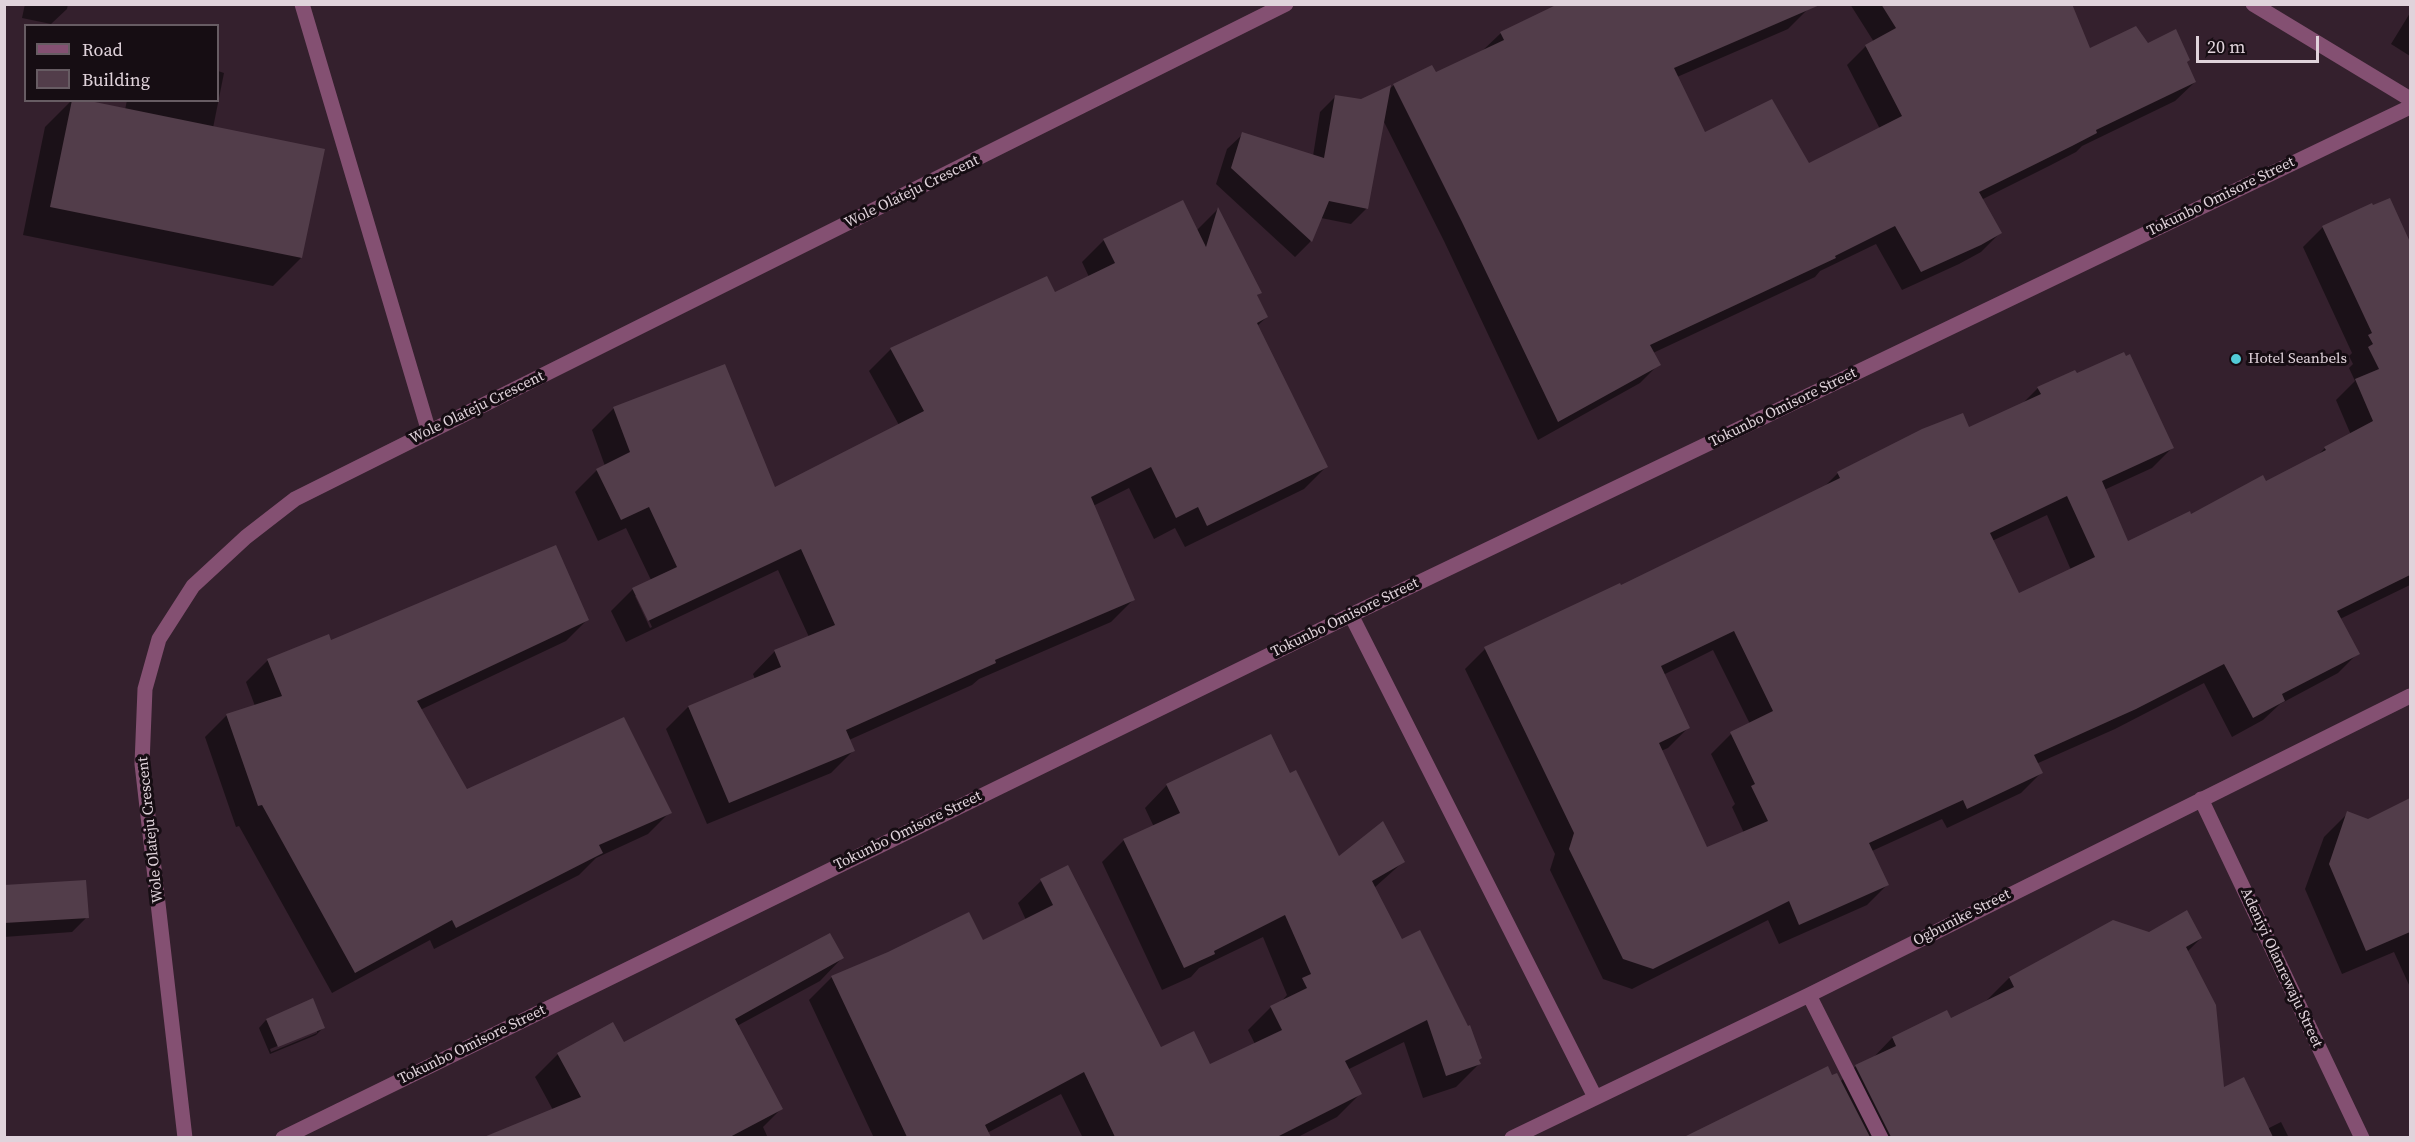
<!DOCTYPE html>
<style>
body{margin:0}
#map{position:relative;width:2415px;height:1142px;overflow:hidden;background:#34202d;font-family:"Source Serif 4",serif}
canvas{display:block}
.frame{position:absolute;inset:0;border:6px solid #e0d3db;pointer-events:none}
.legend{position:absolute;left:24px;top:24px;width:195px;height:78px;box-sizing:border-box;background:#160d13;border:2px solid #675c63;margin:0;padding:8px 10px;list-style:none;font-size:18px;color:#e0d3db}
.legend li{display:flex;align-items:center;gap:12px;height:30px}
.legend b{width:30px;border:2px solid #675c63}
.scale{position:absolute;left:2196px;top:36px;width:123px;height:27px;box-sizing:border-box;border:3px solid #e0d3db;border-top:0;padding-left:8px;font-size:18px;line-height:21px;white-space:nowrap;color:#e0d3db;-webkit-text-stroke:4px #160d13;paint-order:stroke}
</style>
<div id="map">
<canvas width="2415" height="1142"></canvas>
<div class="frame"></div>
<ul class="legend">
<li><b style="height:8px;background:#845072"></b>Road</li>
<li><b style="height:16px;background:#523d4a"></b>Building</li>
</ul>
<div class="scale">20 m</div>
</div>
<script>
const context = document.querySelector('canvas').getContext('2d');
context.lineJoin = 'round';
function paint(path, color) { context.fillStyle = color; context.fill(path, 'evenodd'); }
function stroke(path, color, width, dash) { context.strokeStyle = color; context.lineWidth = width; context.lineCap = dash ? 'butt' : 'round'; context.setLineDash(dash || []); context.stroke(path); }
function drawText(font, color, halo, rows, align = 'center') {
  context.font = font + ' "Source Serif 4",serif'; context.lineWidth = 6; context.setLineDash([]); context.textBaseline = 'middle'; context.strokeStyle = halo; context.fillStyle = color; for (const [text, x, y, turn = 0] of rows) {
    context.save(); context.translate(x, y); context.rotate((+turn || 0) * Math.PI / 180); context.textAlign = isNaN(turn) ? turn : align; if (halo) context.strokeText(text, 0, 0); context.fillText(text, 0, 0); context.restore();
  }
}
paint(new Path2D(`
 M 25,4 L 68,4 L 67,9 L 51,24 L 22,18 Z
 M 1562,4 L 1807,10 L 1788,29 L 1677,77 L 1704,134 L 1808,165 L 1880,129 L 1847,65 L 1866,46 L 1874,42 L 1850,4 L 1979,4 L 2038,74 L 2148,45 L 2185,62 L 2195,82 L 2175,101 L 2082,146 L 2076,152 L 2051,165 L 1981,200 L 2001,232 L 1981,252 L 1959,264 L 1902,290 L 1876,244 L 1820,271 L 1815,277 L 1653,353 L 1659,364 L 1640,383 L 1538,440 L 1444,241 L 1383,120 L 1367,208 L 1351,224 L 1321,218 L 1310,242 L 1295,257 L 1216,184 L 1227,149 L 1243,134 L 1313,156 L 1320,112 L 1336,96 L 1361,101 L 1388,90 L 1394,85 L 1435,74 L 1481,52 L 1501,33 Z
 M 2410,13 L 2410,56 L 2391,44 Z
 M 218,71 L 224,73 L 213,128 L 301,258 L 273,286 L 23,235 L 45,127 L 72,100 L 125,110 L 127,100 L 218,100 Z
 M 2390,200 L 2410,245 L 2410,585 L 2340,619 L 2358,653 L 2338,673 L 2280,704 L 2263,720 L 2232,737 L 2204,683 L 2115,729 L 2036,764 L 2041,773 L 2021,793 L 1947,828 L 1942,819 L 1872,851 L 1887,885 L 1867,905 L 1779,944 L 1768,920 L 1632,989 L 1603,979 L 1550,870 L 1555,854 L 1465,669 L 1485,649 L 1620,587 L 1823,488 L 1838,473 L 1969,429 L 2021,405 L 2038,388 L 2172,448 L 2152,468 L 2104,490 L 2127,543 L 2265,483 L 2316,457 L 2325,448 L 2351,435 L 2336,400 L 2355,381 L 2349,368 L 2353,364 L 2349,356 L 2352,353 L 2303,247 L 2323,227 ZM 2047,515 L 2071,570 L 2018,595 L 1992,541 ZM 1713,650 L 1750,724 L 1731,734 L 1711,754 L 1735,804 L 1732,807 L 1744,833 L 1707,849 L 1661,751 L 1668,748 L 1688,728 L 1663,675 Z
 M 1218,209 L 1260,293 L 1256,296 L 1267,317 L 1257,326 L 1326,467 L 1304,489 L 1185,547 L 1175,528 L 1154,539 L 1129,488 L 1093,506 L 1133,600 L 1111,622 L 979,679 L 972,685 L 849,740 L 853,751 L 831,773 L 707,824 L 666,729 L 688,707 L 755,679 L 753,674 L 775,651 L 809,637 L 778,570 L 626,642 L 611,611 L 633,589 L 651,580 L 626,528 L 598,541 L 575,492 L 597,470 L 605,466 L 592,430 L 614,408 L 774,489 L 899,425 L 869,371 L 891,349 L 1054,294 L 1089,277 L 1082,262 L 1104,240 L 1196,231 ZM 635,596 L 638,596 L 652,627 L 650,628 Z
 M 588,619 L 566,641 L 420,710 L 466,791 L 670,812 L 648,834 L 596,858 L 579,875 L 434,949 L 430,940 L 332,993 L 239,826 L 236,827 L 205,737 L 227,715 L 255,706 L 246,682 L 268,660 L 331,642 Z
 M 1289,775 L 1338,859 L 1403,862 L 1374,888 L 1401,941 L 1479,1064 L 1456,1087 L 1423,1098 L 1404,1042 L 1347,1070 L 1360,1094 L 1337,1117 L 1296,1138 L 1083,1138 L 1061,1094 L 987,1133 L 990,1138 L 874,1138 L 809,1000 L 832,977 L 982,942 L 1026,920 L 1018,903 L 1041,881 L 1068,867 L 1160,1049 L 1209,1066 L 1255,1044 L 1248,1030 L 1271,1007 L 1280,1003 L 1287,995 L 1263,937 L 1199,968 L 1191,977 L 1162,990 L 1102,862 L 1124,840 L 1154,827 L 1145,808 L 1167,785 Z
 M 2410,800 L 2410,987 L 2394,952 L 2342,974 L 2305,889 L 2324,837 L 2348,813 L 2369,820 Z
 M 4,887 L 87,917 L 72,932 L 4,937 Z
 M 2150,933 L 2201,938 L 2187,952 L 2223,1089 L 2267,1129 L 2281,1122 L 2289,1138 L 1693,1138 L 1700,1131 L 1832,1077 L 1840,1082 L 1856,1066 L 1872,1059 L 1892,1038 L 1946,1012 L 1951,1020 L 1986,1001 L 2009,978 Z
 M 842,958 L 820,981 L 737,1026 L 781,1109 L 763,1127 L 768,1138 L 516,1138 L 538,1116 L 553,1110 L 535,1077 L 558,1054 L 623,1044 Z
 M 312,1000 L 324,1027 L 316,1035 L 270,1054 L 259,1028 L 266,1020 ZM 317,1030 L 317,1033 L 271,1052 L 270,1049 Z`), '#0007');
paint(new Path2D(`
 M 1558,4 L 1822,4 L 1674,68 L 1705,132 L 1772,99 L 1809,163 L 1902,116 L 1865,45 L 1896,28 L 1881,4 L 2072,4 L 2090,48 L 2136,26 L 2148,43 L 2176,29 L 2190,60 L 2187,62 L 2196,82 L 2096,130 L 2097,133 L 2072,146 L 1979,192 L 2002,233 L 1981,245 L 1921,272 L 1895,226 L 1835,256 L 1836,258 L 1650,345 L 1661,365 L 1558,422 L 1462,222 L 1393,84 L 1432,65 L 1436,72 L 1504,40 L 1500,32 Z
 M 1391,85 L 1368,209 L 1329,201 L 1312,242 L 1231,168 L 1242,132 L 1324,158 L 1335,95 L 1361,99 Z
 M 72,100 L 85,100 L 325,149 L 302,258 L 50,207 Z
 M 2390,198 L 2410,242 L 2410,575 L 2337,611 L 2360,654 L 2282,694 L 2285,701 L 2253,718 L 2224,664 L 2136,709 L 2034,755 L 2043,773 L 1967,809 L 1963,800 L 1869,843 L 1889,885 L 1799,925 L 1789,901 L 1653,969 L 1623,959 L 1569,849 L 1574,833 L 1484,647 L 1620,583 L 1621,585 L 1840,478 L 1837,472 L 1922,429 L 1963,413 L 1969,427 L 2041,394 L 2037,387 L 2075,370 L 2077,373 L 2124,352 L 2126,356 L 2130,354 L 2174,448 L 2102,481 L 2128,541 L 2190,511 L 2191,514 L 2263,475 L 2266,481 L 2326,450 L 2324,447 L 2373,421 L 2355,379 L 2379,369 L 2368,347 L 2373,344 L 2368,335 L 2372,333 L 2322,226 L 2372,203 L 2373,205 ZM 2067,496 L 2095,557 L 2019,593 L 1990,533 ZM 1734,631 L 1773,711 L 1730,732 L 1755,784 L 1751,786 L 1768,821 L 1707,847 L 1659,743 L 1690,728 L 1661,666 Z
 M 1183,200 L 1206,247 L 1218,207 L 1262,293 L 1257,295 L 1268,317 L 1257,323 L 1328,467 L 1207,526 L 1198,507 L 1176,518 L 1151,467 L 1091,497 L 1135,600 L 995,660 L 996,663 L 846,730 L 855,751 L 729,803 L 688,706 L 781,667 L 774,650 L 835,625 L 801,549 L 648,621 L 632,588 L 677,567 L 649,507 L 621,520 L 596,469 L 630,452 L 613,407 L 725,364 L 775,487 L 924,411 L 890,348 L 1047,276 L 1055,292 L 1115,263 L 1103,239 Z
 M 556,545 L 589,620 L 417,701 L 467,789 L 624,717 L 672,813 L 599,845 L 603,853 L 456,928 L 452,920 L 355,973 L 262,805 L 258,806 L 226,714 L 282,696 L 267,659 L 329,634 L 331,640 Z
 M 1271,734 L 1290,773 L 1296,770 L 1339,856 L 1383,821 L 1405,862 L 1372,881 L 1402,939 L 1420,930 L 1468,1026 L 1470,1025 L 1482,1058 L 1479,1060 L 1481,1064 L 1446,1076 L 1427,1020 L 1345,1061 L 1362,1094 L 1277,1137 L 1115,1137 L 1084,1072 L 985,1125 L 991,1137 L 907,1137 L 831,976 L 888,952 L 969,912 L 983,940 L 1053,905 L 1040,879 L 1068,865 L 1161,1047 L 1194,1031 L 1210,1064 L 1282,1030 L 1270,1006 L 1307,988 L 1302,978 L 1311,974 L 1285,915 L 1214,951 L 1215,954 L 1184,968 L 1123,839 L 1180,813 L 1166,784 Z
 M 2410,798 L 2410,932 L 2366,951 L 2329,864 L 2347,811 L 2368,819 Z
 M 86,880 L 89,918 L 4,923 L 4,885 Z
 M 2187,910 L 2202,938 L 2186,947 L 2216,1005 L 2224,1087 L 2244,1077 L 2273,1137 L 1891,1137 L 1855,1065 L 1896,1046 L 1892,1037 L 1947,1010 L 1951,1018 L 2014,987 L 2009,977 L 2113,920 L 2149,932 Z
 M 830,933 L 844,958 L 735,1019 L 783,1109 L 730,1137 L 484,1137 L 581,1097 L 557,1053 L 613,1022 L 624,1042 Z
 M 313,998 L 325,1028 L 278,1047 L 266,1019 Z
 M 1828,1066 L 1832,1075 L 1837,1073 L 1870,1137 L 1684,1137 Z`), '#523d4a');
stroke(new Path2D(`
 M 302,4 L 429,432`), '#845072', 15);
stroke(new Path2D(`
 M 2253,4 L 2410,99
 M 1351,615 L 1595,1097
 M 2201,799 L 2362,1138
 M 1809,995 L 1881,1138
 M 185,1138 L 142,764 L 145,689 L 159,639 L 193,586 L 246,537 L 295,499 L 1286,4
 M 283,1138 L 1351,615 L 2410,107
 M 1512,1138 L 1809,995 L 2410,696`), '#845072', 15);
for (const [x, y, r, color] of [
 [2236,359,6,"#52cbd7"]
]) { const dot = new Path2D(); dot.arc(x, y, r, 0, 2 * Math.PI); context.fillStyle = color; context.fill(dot); stroke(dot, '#160d13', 2); }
drawText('15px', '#e0d3db', '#160d13', [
 ["Wole Olateju Crescent",912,192,-26],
 ["Tokunbo Omisore Street",2221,197,-26],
 ["Wole Olateju Crescent",477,408,-26],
 ["Tokunbo Omisore Street",1783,408,-26],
 ["Tokunbo Omisore Street",1345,618,-26],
 ["Wole Olateju Crescent",151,830,-96],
 ["Tokunbo Omisore Street",908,831,-26],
 ["Ogbunike Street",1962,918,-27],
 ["Adeniyi Olanrewaju Street",2281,968,65],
 ["Tokunbo Omisore Street",472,1045,-26]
]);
drawText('15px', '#e0d3db', '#160d13', [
 ["Hotel Seanbels",2248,359]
], 'left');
</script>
